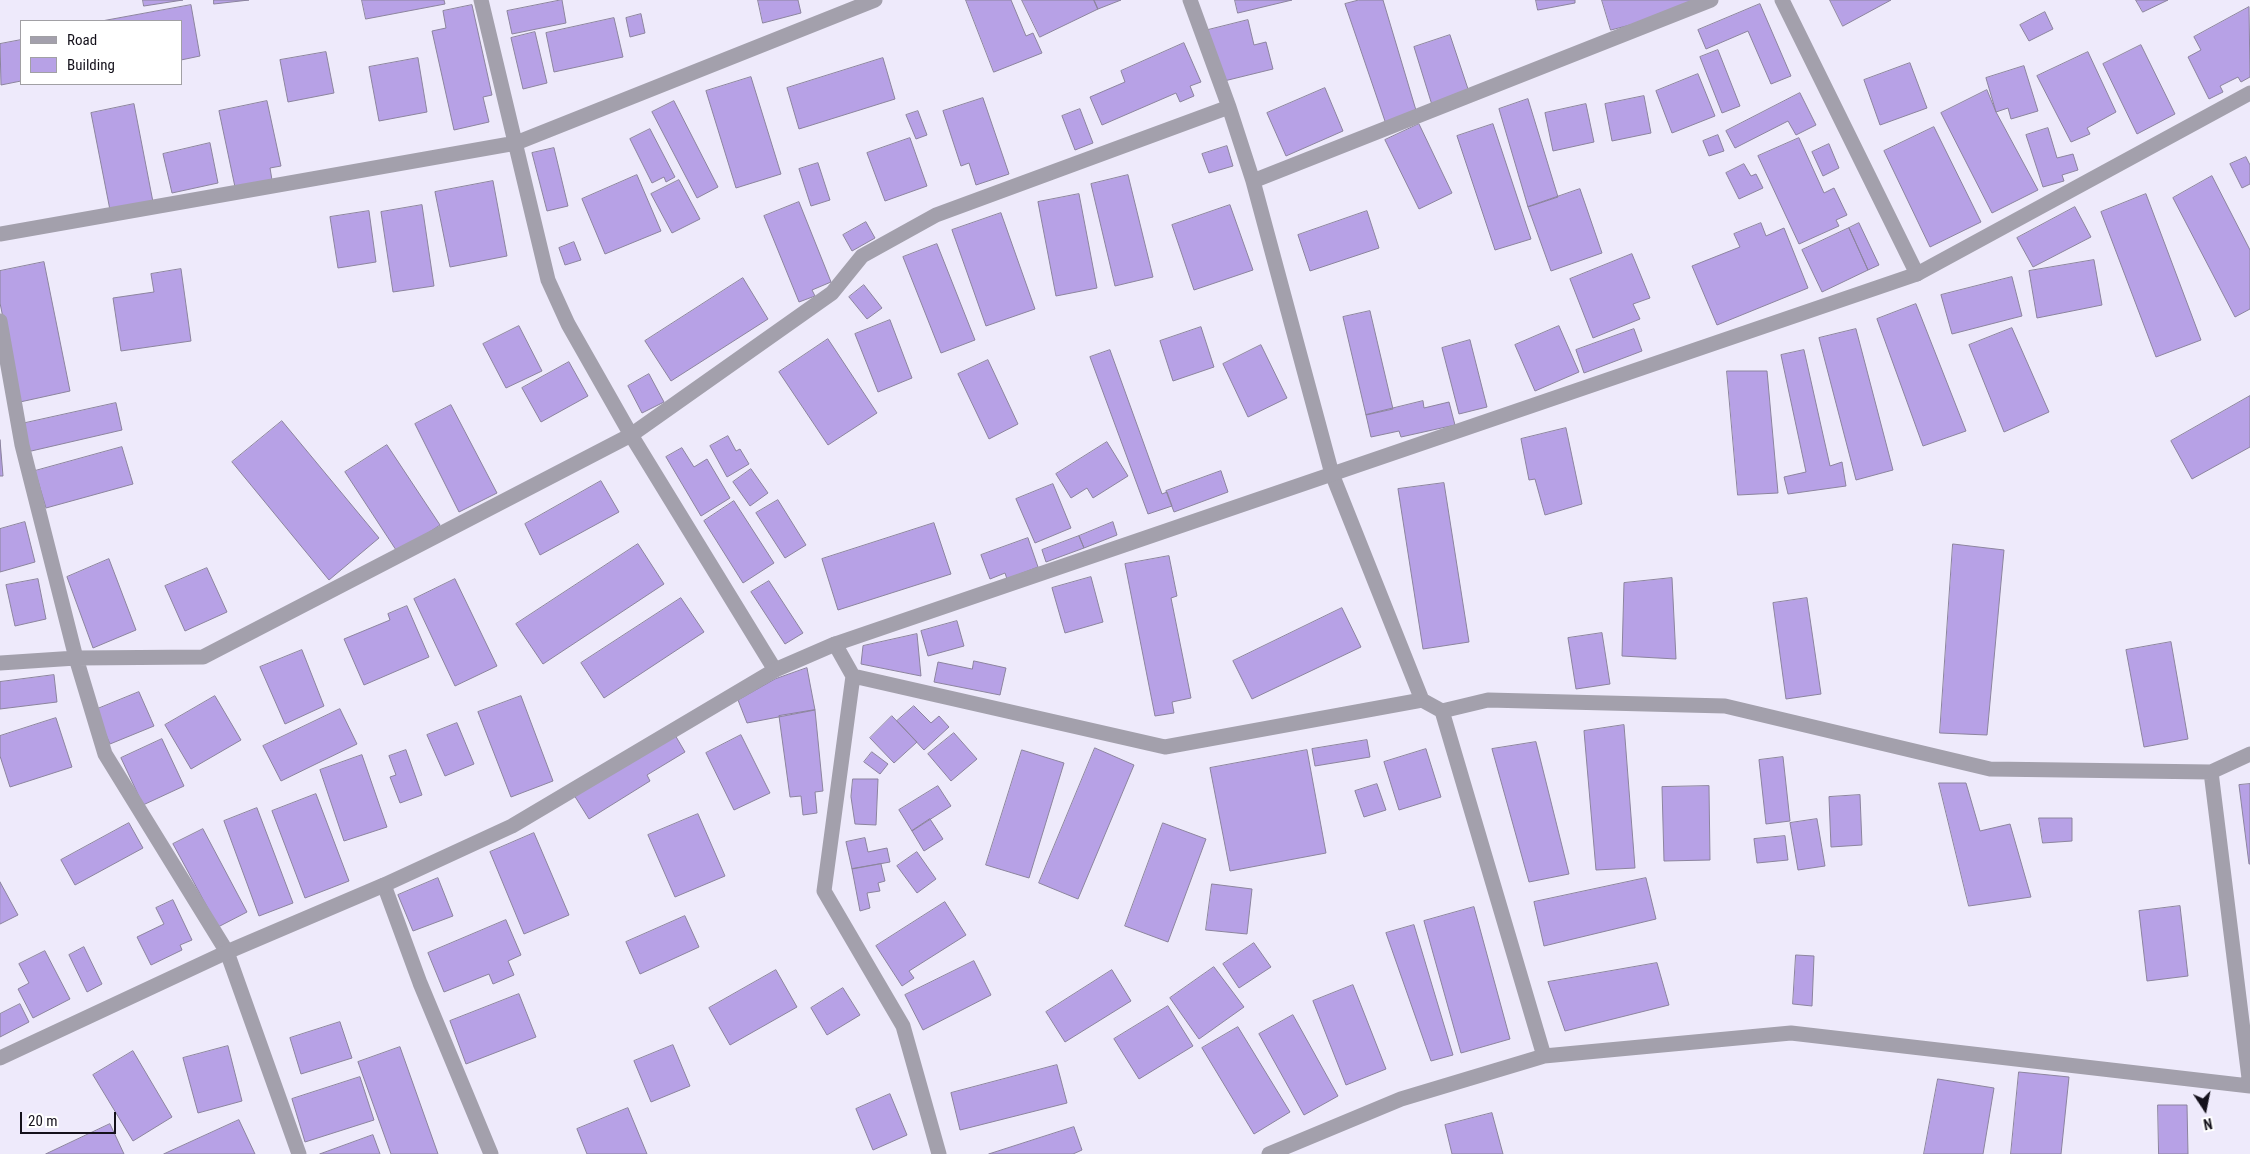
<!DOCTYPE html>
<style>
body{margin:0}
#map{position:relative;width:2250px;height:1154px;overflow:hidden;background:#eeeafb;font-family:"Roboto Condensed",sans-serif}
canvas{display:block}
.legend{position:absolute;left:20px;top:20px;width:162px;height:65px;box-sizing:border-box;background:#fff;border:1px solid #a1a0a4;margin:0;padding:6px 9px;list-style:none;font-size:15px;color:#14111b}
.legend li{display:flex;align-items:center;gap:10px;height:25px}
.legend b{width:25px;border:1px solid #a1a0a4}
.north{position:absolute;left:2180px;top:1084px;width:50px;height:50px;-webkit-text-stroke:4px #fff;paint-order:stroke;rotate:169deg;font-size:14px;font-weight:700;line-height:20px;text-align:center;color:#14111b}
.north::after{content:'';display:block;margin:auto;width:18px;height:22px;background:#14111b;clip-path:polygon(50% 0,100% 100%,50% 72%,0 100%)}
.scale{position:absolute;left:20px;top:1112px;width:96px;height:22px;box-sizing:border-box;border:2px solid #14111b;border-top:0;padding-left:6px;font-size:15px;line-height:18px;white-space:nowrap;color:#14111b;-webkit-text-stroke:4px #fff;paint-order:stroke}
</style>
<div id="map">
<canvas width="2250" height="1154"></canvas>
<ul class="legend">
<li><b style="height:6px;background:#a3a0ac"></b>Road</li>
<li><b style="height:14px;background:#b7a1e6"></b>Building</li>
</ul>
<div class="north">N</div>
<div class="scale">20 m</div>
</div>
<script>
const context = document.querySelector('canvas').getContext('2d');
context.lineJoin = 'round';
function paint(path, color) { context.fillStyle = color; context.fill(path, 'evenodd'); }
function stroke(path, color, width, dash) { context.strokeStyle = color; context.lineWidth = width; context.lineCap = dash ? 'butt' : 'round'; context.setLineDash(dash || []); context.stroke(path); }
const building = new Path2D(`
 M 143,0 L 183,0 L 144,6 Z
 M 214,0 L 249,0 L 214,4 Z
 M 362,0 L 444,0 L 445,4 L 366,19 Z
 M 562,0 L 566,23 L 512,34 L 507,11 Z
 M 758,0 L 798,0 L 801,13 L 763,23 Z
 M 966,0 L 1011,0 L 1026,36 L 1033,33 L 1042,53 L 994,72 Z
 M 1022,0 L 1094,0 L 1098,9 L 1040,37 Z
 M 1094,0 L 1121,0 L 1098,9 Z
 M 1235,0 L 1292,0 L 1238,13 Z
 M 1359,0 L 1383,0 L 1418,117 L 1387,127 L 1345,4 Z
 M 1536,0 L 1575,0 L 1575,3 L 1538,10 Z
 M 1602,0 L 1712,0 L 1713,3 L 1611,30 Z
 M 1830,0 L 1891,0 L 1843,26 Z
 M 2136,0 L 2168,0 L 2143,12 Z
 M 1760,4 L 1791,76 L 1771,84 L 1748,31 L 1706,49 L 1698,30 Z
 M 191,5 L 200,56 L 181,60 L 181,21 L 102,21 Z
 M 472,5 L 492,95 L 483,97 L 489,122 L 454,130 L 432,31 L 446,28 L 443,11 Z
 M 2249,7 L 2250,77 L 2241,82 L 2238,77 L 2220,86 L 2223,92 L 2209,99 L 2188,57 L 2201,50 L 2194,37 Z
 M 2045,12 L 2053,29 L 2029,41 L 2020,25 Z
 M 641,14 L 645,33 L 630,37 L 626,18 Z
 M 614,18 L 623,57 L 554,72 L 546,33 Z
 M 1248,20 L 1254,45 L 1266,42 L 1273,69 L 1220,82 L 1208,30 Z
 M 535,32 L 547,83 L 523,89 L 511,38 Z
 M 1450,35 L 1469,92 L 1432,105 L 1414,47 Z
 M 21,40 L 21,81 L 1,85 L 0,44 Z
 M 1184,43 L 1201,82 L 1190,86 L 1194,96 L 1180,102 L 1176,93 L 1102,125 L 1090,97 L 1125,82 L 1121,71 Z
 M 2141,45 L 2175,114 L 2137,134 L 2103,64 Z
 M 1718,50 L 1740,106 L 1722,113 L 1700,57 Z
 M 326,52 L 334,93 L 288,102 L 280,60 Z
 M 2088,52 L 2116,112 L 2087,128 L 2090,134 L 2071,142 L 2037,76 Z
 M 418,58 L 427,112 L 379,121 L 369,67 Z
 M 883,58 L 895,99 L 799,129 L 787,88 Z
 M 1910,63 L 1927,108 L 1880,125 L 1864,80 Z
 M 2024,66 L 2038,111 L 2011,119 L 2008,108 L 1996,112 L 1986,78 Z
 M 1698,74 L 1715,116 L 1672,133 L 1656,91 Z
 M 751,77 L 781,174 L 736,188 L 706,91 Z
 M 1325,88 L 1343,131 L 1286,156 L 1267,113 Z
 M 1987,90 L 1996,112 L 2038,190 L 1992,213 L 1941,113 Z
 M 1800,93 L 1816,125 L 1796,135 L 1788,121 L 1735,148 L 1726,131 Z
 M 1644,96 L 1651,133 L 1612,141 L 1605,104 Z
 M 983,98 L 1009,174 L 976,185 L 969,163 L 961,166 L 943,111 Z
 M 1528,99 L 1558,197 L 1528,207 L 1499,109 Z
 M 267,101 L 281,166 L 270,168 L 272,180 L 235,187 L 219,111 Z
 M 674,101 L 718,187 L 697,198 L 652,112 Z
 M 134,104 L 153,202 L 110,210 L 91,113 Z
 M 1586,104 L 1594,142 L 1553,151 L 1545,113 Z
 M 1080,109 L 1093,143 L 1075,150 L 1062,116 Z
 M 918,111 L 927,135 L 916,139 L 906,115 Z
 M 1419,124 L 1452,193 L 1419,209 L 1385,140 Z
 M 1493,124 L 1531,239 L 1495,250 L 1457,136 Z
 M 1934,127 L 1981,222 L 1930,247 L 1884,151 Z
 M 2048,128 L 2057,158 L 2073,154 L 2078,170 L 2062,175 L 2064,181 L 2043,187 L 2026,135 Z
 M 650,129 L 675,177 L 666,182 L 664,177 L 652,183 L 630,139 Z
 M 1718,135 L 1724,151 L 1709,156 L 1703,141 Z
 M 910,138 L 927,186 L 885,201 L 867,153 Z
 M 1799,138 L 1824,193 L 1834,188 L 1847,215 L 1836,220 L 1839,226 L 1799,244 L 1758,156 Z
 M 210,143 L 218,183 L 172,193 L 163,154 Z
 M 1829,144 L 1839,168 L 1823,176 L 1812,152 Z
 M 1227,146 L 1233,166 L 1209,173 L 1202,154 Z
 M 554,148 L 568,206 L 547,211 L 532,153 Z
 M 2246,157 L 2250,165 L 2250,184 L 2242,188 L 2230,164 Z
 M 818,163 L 830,200 L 811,206 L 799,169 Z
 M 1744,164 L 1751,176 L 1756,174 L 1763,188 L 1739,199 L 1726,173 Z
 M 637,175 L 661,231 L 605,254 L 582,199 Z
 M 1128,175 L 1153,277 L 1115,286 L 1091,184 Z
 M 2212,176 L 2250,250 L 2250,309 L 2235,317 L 2173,198 Z
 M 679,180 L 700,219 L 672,233 L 651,194 Z
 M 493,181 L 507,256 L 450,267 L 435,192 Z
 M 1580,189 L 1602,253 L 1551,271 L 1528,207 Z
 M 1079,194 L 1097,288 L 1056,296 L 1038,202 Z
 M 2146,194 L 2201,340 L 2156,357 L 2101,212 Z
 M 799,202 L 831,282 L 812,290 L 815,296 L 799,302 L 764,216 Z
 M 422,205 L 434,286 L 393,292 L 381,212 Z
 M 1230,205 L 1253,270 L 1194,290 L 1172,225 Z
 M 2075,207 L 2091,237 L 2033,267 L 2017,238 Z
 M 369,211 L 376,262 L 338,268 L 330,217 Z
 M 1367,211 L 1379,248 L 1310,271 L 1298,235 Z
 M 1001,213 L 1035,309 L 986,326 L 952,230 Z
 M 866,222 L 875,238 L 852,251 L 843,235 Z
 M 1761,223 L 1766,236 L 1784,228 L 1808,288 L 1717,325 L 1692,266 L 1740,247 L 1734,234 Z
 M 1859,223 L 1879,265 L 1868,270 L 1849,228 Z
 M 1849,228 L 1868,270 L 1822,292 L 1802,250 Z
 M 574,242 L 581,260 L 565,265 L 559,248 Z
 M 937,244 L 975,340 L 941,353 L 903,257 Z
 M 1632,254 L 1650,298 L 1633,304 L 1640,319 L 1593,338 L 1570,279 Z
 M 2094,260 L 2102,305 L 2037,318 L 2029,271 Z
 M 44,262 L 70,391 L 20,402 L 0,303 L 0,271 Z
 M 181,269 L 191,341 L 121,351 L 113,298 L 154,292 L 151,274 Z
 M 2012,277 L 2022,316 L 1952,334 L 1941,295 Z
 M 743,278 L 768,319 L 671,381 L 645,341 Z
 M 864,285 L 882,308 L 867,319 L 849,297 Z
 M 1916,304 L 1966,431 L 1923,446 L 1877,319 Z
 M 1370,311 L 1393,409 L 1366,415 L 1343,317 Z
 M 890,320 L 912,378 L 878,392 L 855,334 Z
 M 519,326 L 542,371 L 506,388 L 483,344 Z
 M 1559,326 L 1579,372 L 1535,391 L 1515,345 Z
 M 1201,327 L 1214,367 L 1173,381 L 1160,341 Z
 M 2012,328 L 2049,412 L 2004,432 L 1969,345 Z
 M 1634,329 L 1642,351 L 1584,373 L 1576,350 Z
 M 1856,329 L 1893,470 L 1856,480 L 1819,338 Z
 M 828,339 L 877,413 L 828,445 L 779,372 Z
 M 1470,340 L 1487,407 L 1459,414 L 1442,348 Z
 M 1261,345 L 1287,398 L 1248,417 L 1223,364 Z
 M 1110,350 L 1162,494 L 1167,492 L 1172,506 L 1148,514 L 1090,357 Z
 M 1804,350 L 1830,466 L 1842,462 L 1846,486 L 1788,494 L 1784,477 L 1806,472 L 1781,355 Z
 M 988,360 L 1018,424 L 989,439 L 958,374 Z
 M 569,362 L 588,396 L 541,422 L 522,388 Z
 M 1727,371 L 1767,371 L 1778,493 L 1738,495 Z
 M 649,374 L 664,402 L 642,413 L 628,386 Z
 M 2250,396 L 2250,447 L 2192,479 L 2171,441 Z
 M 1423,401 L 1424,408 L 1449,402 L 1455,425 L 1401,437 L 1399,431 L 1371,437 L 1366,415 Z
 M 116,403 L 122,430 L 27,452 L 21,424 Z
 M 451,405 L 497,493 L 459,512 L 415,424 Z
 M 282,421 L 379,538 L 329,580 L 232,462 Z
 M 1566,428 L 1582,504 L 1545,515 L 1535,479 L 1529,480 L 1521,439 Z
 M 728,436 L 736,451 L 740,449 L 749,464 L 727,477 L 710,446 Z
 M 0,440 L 3,476 L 0,476 Z
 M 1107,442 L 1128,476 L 1093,498 L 1087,488 L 1071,498 L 1056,474 Z
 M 387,445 L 440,525 L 398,553 L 345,472 Z
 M 122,447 L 133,484 L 46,508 L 35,471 Z
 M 682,448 L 694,467 L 707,459 L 730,498 L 701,516 L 666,457 Z
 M 751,469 L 768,493 L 750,506 L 733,482 Z
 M 1221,471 L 1228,492 L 1174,512 L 1166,491 Z
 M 601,481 L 619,512 L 540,555 L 525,524 Z
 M 1444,483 L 1469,642 L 1423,649 L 1398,489 Z
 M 1053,484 L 1071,528 L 1035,543 L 1016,499 Z
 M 778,500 L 806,545 L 785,558 L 756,513 Z
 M 734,501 L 774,563 L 743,583 L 704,521 Z
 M 25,522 L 35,562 L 0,572 L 0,529 Z
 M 1113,522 L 1117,535 L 1084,548 L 1079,536 Z
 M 934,523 L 951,574 L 838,610 L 822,559 Z
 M 1079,536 L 1084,548 L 1046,562 L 1042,550 Z
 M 1028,538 L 1038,567 L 1007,579 L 1005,573 L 990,579 L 981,555 Z
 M 638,544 L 664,584 L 543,664 L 516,624 Z
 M 1953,544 L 2004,550 L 1987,735 L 1940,733 Z
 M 1169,556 L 1177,596 L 1171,598 L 1191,698 L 1172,702 L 1174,713 L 1155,716 L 1125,564 Z
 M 109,559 L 136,630 L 93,648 L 67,577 Z
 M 207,568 L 227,612 L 185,631 L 165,586 Z
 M 1091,577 L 1103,622 L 1065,633 L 1052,588 Z
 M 1672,578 L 1676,659 L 1622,656 L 1624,583 Z
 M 38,579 L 46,619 L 15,626 L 6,585 Z
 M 455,579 L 497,666 L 455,686 L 414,599 Z
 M 769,581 L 803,633 L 785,644 L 751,592 Z
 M 681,598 L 704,632 L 604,698 L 581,663 Z
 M 1807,598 L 1821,694 L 1786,699 L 1773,603 Z
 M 407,606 L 429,657 L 364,685 L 344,639 L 390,620 L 388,614 Z
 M 1342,608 L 1361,647 L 1252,699 L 1233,661 Z
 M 957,621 L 964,646 L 928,656 L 921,631 Z
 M 1602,633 L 1610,684 L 1576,689 L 1568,638 Z
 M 917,634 L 921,676 L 861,664 L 863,646 Z
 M 2171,642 L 2188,739 L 2144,747 L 2126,650 Z
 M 302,650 L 324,706 L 285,724 L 260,667 Z
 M 974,661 L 1006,668 L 1000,695 L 934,682 L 938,662 L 972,669 Z
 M 807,668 L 815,710 L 747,723 L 738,700 L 775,679 Z
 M 54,675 L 57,702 L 0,709 L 0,682 Z
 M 139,692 L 154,726 L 110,744 L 95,710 Z
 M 215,696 L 241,740 L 191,769 L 165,725 Z
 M 521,696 L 553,781 L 511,797 L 478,712 Z
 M 914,706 L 931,723 L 939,716 L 949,727 L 924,750 L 897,721 Z
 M 340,709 L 357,744 L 281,781 L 263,746 Z
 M 815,710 L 823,791 L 815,792 L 817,813 L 803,815 L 801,796 L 790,797 L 779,716 Z
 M 892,716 L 917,742 L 894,763 L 870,738 Z
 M 56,718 L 72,767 L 10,787 L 0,756 L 0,736 Z
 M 457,723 L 474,764 L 445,776 L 427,735 Z
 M 1624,725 L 1635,868 L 1596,870 L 1584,731 Z
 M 954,733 L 977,759 L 951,781 L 928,754 Z
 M 675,735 L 685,752 L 647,775 L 650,781 L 589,819 L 574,795 Z
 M 741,735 L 770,793 L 734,810 L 706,753 Z
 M 162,739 L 184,786 L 143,805 L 121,758 Z
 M 1367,740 L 1370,757 L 1315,766 L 1312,749 Z
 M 1536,742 L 1569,874 L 1529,882 L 1492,749 Z
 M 1095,748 L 1134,765 L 1078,899 L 1039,883 Z
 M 1426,749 L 1441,797 L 1399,810 L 1384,762 Z
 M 406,750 L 422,795 L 400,803 L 390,777 L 396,775 L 389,756 Z
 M 1022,750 L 1064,763 L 1029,878 L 986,865 Z
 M 1307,750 L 1326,853 L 1230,871 L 1210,768 Z
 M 872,752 L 888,764 L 880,774 L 864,762 Z
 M 362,755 L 387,827 L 344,841 L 320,770 Z
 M 1783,757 L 1790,821 L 1766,824 L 1759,760 Z
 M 853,779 L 878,779 L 876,825 L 855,824 L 851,797 Z
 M 1939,783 L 1966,783 L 1980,831 L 2010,824 L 2031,897 L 1969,906 Z
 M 1377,784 L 1386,810 L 1364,817 L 1355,791 Z
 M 2250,784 L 2250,864 L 2249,864 L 2239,785 Z
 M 938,786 L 951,806 L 912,831 L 899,810 Z
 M 1709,786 L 1710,860 L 1664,861 L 1662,787 Z
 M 316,794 L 349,881 L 305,898 L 272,811 Z
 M 1860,795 L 1862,845 L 1831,847 L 1829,797 Z
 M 257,808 L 293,903 L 259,916 L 224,821 Z
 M 698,814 L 725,876 L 675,897 L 648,835 Z
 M 2039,818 L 2072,818 L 2072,841 L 2043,843 Z
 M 930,819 L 943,839 L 924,851 L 912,831 Z
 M 1817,819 L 1825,866 L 1798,870 L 1790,823 Z
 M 129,823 L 143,848 L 75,885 L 61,860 Z
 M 1163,823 L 1206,839 L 1168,942 L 1125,926 Z
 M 203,829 L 247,912 L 218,927 L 173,844 Z
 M 534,833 L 569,915 L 524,934 L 490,852 Z
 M 1785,836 L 1788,860 L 1757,863 L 1754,839 Z
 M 865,838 L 868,852 L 887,848 L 890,862 L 852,869 L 846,842 Z
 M 917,852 L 936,879 L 917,893 L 897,866 Z
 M 881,864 L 885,881 L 878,883 L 880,891 L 867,893 L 870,908 L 860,911 L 852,869 Z
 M 438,878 L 453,916 L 413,931 L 398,895 Z
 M 1646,878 L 1656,919 L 1544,946 L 1534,902 Z
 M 0,882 L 18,915 L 0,924 Z
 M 1212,884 L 1252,889 L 1247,934 L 1206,930 Z
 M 173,900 L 192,940 L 180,945 L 182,950 L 151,965 L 137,937 L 164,924 L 156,908 Z
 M 945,902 L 966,935 L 909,971 L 914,978 L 902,986 L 876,946 Z
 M 2180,906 L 2188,976 L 2147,981 L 2139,911 Z
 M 1474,907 L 1510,1039 L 1461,1053 L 1424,921 Z
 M 685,916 L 699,947 L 640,974 L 626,942 Z
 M 506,920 L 521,955 L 508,961 L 514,975 L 493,984 L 489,974 L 444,992 L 428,953 Z
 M 1414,925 L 1453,1055 L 1431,1061 L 1386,933 Z
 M 1254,943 L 1271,967 L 1239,988 L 1223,964 Z
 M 84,947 L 102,984 L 87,992 L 69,955 Z
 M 45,951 L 70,999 L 33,1018 L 18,989 L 29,983 L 19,964 Z
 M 1796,955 L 1814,956 L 1812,1006 L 1793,1004 Z
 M 974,961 L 991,995 L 923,1030 L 905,995 Z
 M 1657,963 L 1669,1005 L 1565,1031 L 1548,982 Z
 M 1214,967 L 1244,1007 L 1199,1039 L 1170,998 Z
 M 776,970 L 797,1007 L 730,1045 L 709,1008 Z
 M 1112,970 L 1131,1001 L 1065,1042 L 1046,1012 Z
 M 1353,985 L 1386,1069 L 1346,1085 L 1313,1001 Z
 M 843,988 L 860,1015 L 827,1035 L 811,1008 Z
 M 519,994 L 536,1037 L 466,1064 L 450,1021 Z
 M 20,1004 L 29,1022 L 0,1037 L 0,1014 Z
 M 1168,1006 L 1193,1046 L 1139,1079 L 1114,1039 Z
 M 1293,1015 L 1338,1096 L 1304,1115 L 1259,1034 Z
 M 340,1022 L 352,1058 L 301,1074 L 290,1038 Z
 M 1238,1027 L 1290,1112 L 1254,1134 L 1202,1048 Z
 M 673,1045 L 690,1086 L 651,1102 L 634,1061 Z
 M 228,1046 L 242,1101 L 198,1113 L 183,1058 Z
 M 400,1047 L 438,1154 L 391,1154 L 358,1062 Z
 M 133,1051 L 172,1117 L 133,1141 L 93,1075 Z
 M 1057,1065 L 1067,1103 L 960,1130 L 951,1093 Z
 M 2019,1072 L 2069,1077 L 2061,1154 L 2011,1154 Z
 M 360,1077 L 374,1120 L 305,1142 L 292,1099 Z
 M 1938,1079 L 1994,1088 L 1983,1154 L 1924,1154 Z
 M 890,1094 L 907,1135 L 873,1150 L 856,1109 Z
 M 2158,1105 L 2187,1105 L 2188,1154 L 2159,1154 Z
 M 628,1108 L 647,1154 L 587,1154 L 577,1129 Z
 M 1492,1113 L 1503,1154 L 1452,1154 L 1445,1125 Z
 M 239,1120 L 255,1154 L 164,1154 Z
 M 110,1124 L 124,1154 L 46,1154 Z
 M 1074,1127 L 1082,1150 L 1073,1154 L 989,1154 Z
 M 373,1135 L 380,1154 L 320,1154 Z`);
paint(building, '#b7a1e6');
stroke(building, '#8c849e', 1);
stroke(new Path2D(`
 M 481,0 L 548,280 L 568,324 L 631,435 L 775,670
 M 1190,0 L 1229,107 L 1253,181 L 1332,474 L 1422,700
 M 1782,0 L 1917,274
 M 1253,181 L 1711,0
 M 0,234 L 516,143 L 875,0
 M 0,321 L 22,445 L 76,658 L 105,754 L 227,952 L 299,1154
 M 835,644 L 853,676 L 824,891 L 903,1026 L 939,1154
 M 0,663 L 76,658 L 203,657 L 631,435 L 832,293 L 862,256 L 936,215 L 1229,107
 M 853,676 L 1165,747 L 1422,700 L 1442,711 L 1488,700 L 1725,706 L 1990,769 L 2211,772 L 2250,754
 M 1442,711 L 1544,1056
 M 384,885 L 420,983 L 491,1154
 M 1269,1154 L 1401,1099 L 1544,1056 L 1791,1033 L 2250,1086 L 2211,772`), '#a3a0ac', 15);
stroke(new Path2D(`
 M 0,1058 L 227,952 L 384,885 L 512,826 L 775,670 L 835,644 L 1917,274 L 2250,93`), '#a3a0ac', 15);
</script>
